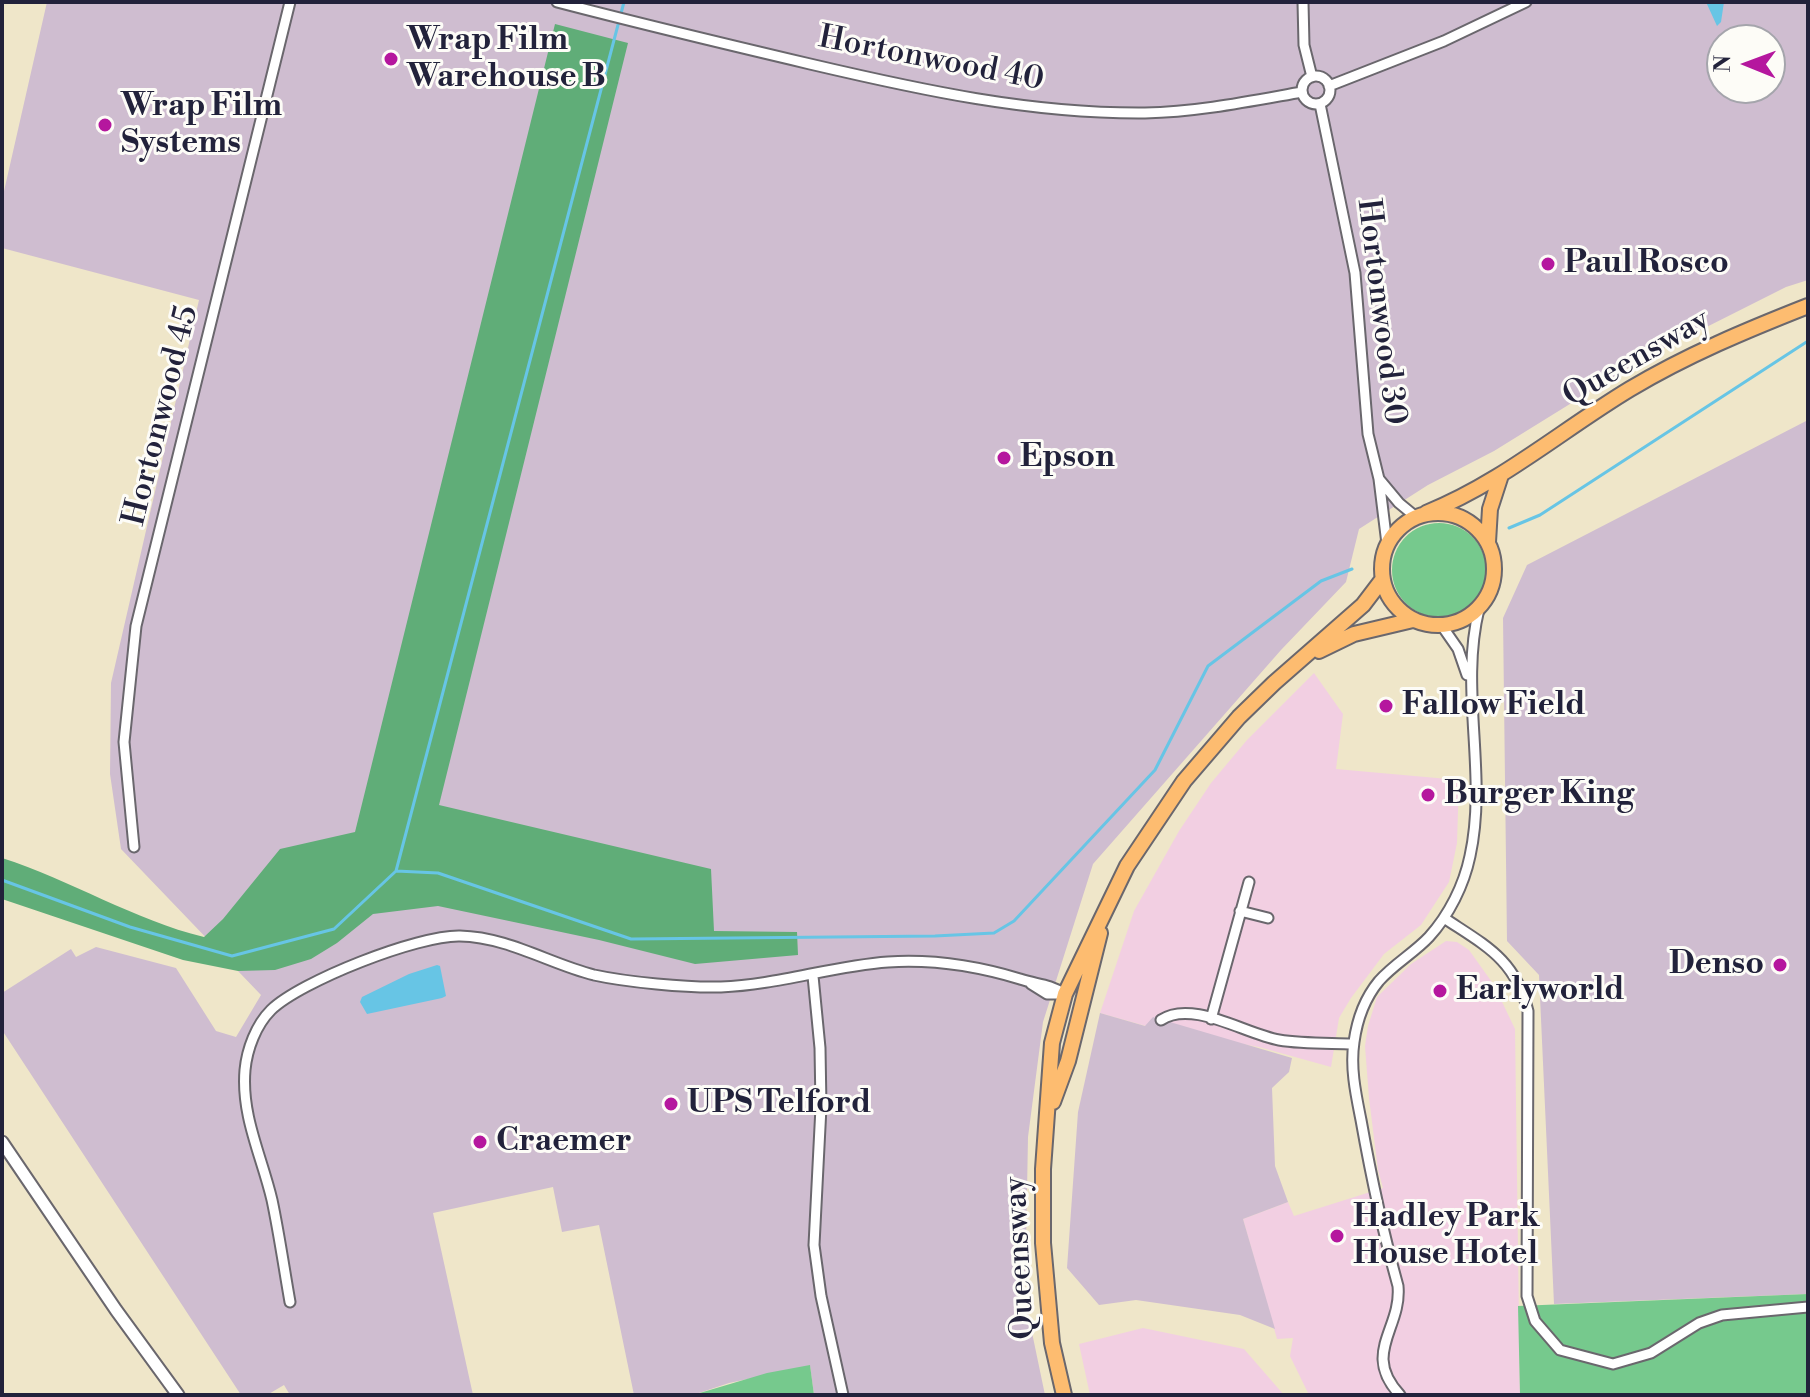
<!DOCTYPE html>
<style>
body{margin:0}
#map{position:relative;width:1810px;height:1397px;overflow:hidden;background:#efe6c9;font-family:"Libre Bodoni",serif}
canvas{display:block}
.frame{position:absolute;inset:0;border:4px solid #22223b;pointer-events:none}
.north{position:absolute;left:1706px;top:24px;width:80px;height:80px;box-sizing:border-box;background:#fdfcf7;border:2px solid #a5a5ac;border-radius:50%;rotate:271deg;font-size:22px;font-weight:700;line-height:32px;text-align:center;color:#22223b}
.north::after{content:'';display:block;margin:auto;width:28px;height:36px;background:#b5179e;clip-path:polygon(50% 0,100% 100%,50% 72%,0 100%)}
</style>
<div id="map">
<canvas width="1810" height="1397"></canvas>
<div class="frame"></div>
<div class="north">N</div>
</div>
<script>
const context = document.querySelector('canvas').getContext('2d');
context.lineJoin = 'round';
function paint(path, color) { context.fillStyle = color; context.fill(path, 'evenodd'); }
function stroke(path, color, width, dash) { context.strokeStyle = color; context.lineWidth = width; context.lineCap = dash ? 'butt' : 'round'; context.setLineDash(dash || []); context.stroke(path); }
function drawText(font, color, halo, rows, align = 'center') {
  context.font = font + ' "Libre Bodoni",serif'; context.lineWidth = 6; context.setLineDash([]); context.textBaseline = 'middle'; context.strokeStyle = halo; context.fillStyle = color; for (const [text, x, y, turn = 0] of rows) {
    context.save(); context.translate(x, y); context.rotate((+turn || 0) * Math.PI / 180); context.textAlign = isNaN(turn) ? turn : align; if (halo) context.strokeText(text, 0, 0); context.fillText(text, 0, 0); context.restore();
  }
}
paint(new Path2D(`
 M 1314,673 L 1343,714 L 1336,769 L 1459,780 L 1457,843 L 1449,882 L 1421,925 L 1384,954 L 1351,998 L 1339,1018 L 1331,1067 L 1259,1047 L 1146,1026 L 1100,1013 L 1134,911 L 1179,831 L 1211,783 L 1247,740 Z
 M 1446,941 L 1457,942 L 1469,950 L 1494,985 L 1515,1029 L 1520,1395 L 1309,1395 L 1290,1356 L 1293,1338 L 1277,1339 L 1243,1219 L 1288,1202 L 1294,1216 L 1383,1188 L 1378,1170 L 1369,1098 L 1365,1046 L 1368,1026 L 1377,997 L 1411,964 Z
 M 1143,1328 L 1244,1349 L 1284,1395 L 1090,1395 L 1079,1344 Z`), '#f2cfe2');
paint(new Path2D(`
 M 47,2 L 1808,2 L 1808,280 L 1786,287 L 1641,360 L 1494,451 L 1428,485 L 1359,529 L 1346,582 L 1281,650 L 1093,864 L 1043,1022 L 1028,1137 L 1025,1299 L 1045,1395 L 814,1395 L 810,1366 L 729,1383 L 693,1395 L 634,1395 L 599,1225 L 562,1232 L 553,1187 L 433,1213 L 473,1395 L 290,1395 L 284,1385 L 267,1395 L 241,1395 L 2,1030 L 2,993 L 71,949 L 76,957 L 96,947 L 176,968 L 216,1031 L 236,1037 L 261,995 L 121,849 L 110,774 L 111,683 L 199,300 L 2,248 L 2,200 ZM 1722,40 L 1770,40 L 1770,88 L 1722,88 Z
 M 1808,420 L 1808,1294 L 1554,1304 L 1539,975 L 1507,941 L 1503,618 L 1527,565 Z
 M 1100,1013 L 1145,1026 L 1153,1017 L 1292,1058 L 1289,1072 L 1272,1088 L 1275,1166 L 1288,1202 L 1243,1219 L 1275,1329 L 1240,1315 L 1136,1300 L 1099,1305 L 1067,1268 L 1078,1112 Z`), '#cfbdd0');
paint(new Path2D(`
 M1392 570a47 47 0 1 1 94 0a47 47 0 1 1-94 0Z
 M 1808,1294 L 1808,1395 L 1520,1395 L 1518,1306 Z
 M 810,1365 L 814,1395 L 693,1395 L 767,1373 Z`), '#76c98d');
paint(new Path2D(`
 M 555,24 L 628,43 L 439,805 L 711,869 L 714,931 L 797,932 L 798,955 L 695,964 L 599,940 L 438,906 L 373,914 L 337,943 L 311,959 L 275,970 L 238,971 L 183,960 L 2,899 L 2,858 C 71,880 134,920 204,937 L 223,919 L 280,849 L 355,832 Z`), '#60ad78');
paint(new Path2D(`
 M 1706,2 L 1724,2 L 1721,22 L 1717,26 Z
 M 437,965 L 440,966 L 446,996 L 442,998 L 367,1014 L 360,1002 L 362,997 L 409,974 Z`), '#67c5e5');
stroke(new Path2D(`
 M 1509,528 L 1540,515 L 1808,341
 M 396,871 L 438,873 L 631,939 L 935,936 L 994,933 L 1014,921 L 1155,770 L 1208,666 L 1321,581 L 1352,569
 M 2,880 L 130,927 L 232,956 L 334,929 L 396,871 L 624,2`), '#67c5e5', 3);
const minor = new Path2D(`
 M 557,2 C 641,24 725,44 810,64 C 921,90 1031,114 1145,113 C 1198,112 1251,101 1302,92
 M 1303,2 L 1304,45 L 1312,77
 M1302 90a14 14 0 1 1 28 0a14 14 0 1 1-28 0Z
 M 1329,86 L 1444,41 L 1526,2
 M 1320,104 L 1355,273 L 1368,434 L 1379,479 L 1387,544
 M 1379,479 L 1399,503 L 1416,517
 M 1442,626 L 1458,649 L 1467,675
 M 134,847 L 124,742 L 136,626 L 290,2
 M 1240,911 L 1268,918
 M 1444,918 C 1486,946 1515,959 1528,1011 L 1527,1296 L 1535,1321 L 1560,1350 L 1613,1364 L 1651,1353 L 1699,1323 L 1722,1315 L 1808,1307
 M 813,976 L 820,1048 L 821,1107 L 814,1245 L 821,1296 L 843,1395
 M 1031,984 L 1047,994 L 1065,994
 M 1211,1019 L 1249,882
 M 1161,1020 C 1192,999 1245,1034 1279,1040 C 1303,1044 1329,1043 1353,1044
 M 290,1302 C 284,1268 279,1233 272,1200 C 262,1157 241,1116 245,1070 C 247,1049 256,1025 271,1010 C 301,981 418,935 460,936 C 508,937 550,964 594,975 C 626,982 687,988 721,987 C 777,985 832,966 888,962 C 933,959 977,966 1020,979 C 1038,985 1047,983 1065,994
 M 1400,1395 C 1361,1353 1402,1329 1398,1286 C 1383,1232 1371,1176 1361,1120 C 1356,1095 1350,1068 1354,1042 C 1357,1020 1365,998 1379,981 C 1394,964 1414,953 1429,937 C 1449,915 1464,885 1470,856 C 1488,774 1459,690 1479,609`);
const tertiary = new Path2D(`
 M 2,1142 L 116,1310 L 178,1395`);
const primary = new Path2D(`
 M1382 569a56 56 0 1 1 112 0a56 56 0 1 1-112 0Z
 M 1426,513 C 1501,483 1562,430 1630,389 C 1687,355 1747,330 1808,306
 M 1488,542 L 1490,509 L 1501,475
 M 1319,651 L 1354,634 L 1413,620
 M 1053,1102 L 1068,1061 L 1100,933
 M 1064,1395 L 1052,1343 L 1043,1243 L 1043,1169 L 1052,1043 L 1065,994 L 1127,866 L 1184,781 L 1239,717 L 1274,683 L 1363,605 L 1382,580`);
stroke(minor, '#6a676d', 13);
stroke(tertiary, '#6a676d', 15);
stroke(primary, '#6a676d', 18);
stroke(minor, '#fff', 9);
stroke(tertiary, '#fff', 11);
stroke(primary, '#fdbc70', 14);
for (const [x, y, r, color] of [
 [391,59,8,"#b5179e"],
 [105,125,8,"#b5179e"],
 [1548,264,8,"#b5179e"],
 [1004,458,8,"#b5179e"],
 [1386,706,8,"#b5179e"],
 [1428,795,8,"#b5179e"],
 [1780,965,8,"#b5179e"],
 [1440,991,8,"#b5179e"],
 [671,1104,8,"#b5179e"],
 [480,1142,8,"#b5179e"],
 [1337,1236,8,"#b5179e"]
]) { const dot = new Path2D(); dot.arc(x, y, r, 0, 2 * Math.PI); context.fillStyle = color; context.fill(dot); stroke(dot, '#fdfcf7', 3); }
drawText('bold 32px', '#22223b', '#fdfcf7', [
 ["Wrap Film",407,41],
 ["Warehouse B",407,78],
 ["Wrap Film",121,107],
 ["Systems",121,144],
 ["Paul Rosco",1564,264],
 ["Epson",1020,458],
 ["Fallow Field",1402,706],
 ["Burger King",1444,795],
 ["Denso",1764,965,"right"],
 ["Earlyworld",1456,991],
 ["UPS Telford",687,1104],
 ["Craemer",496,1142],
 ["Hadley Park",1353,1218],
 ["House Hotel",1353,1255]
], 'left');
drawText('32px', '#22223b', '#fdfcf7', [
 ["Hortonwood 40",931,60,11],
 ["Hortonwood 30",1380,312,83],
 ["Queensway",1637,359,-30],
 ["Hortonwood 45",162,416,-76],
 ["Queensway",1021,1258,-93]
]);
</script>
